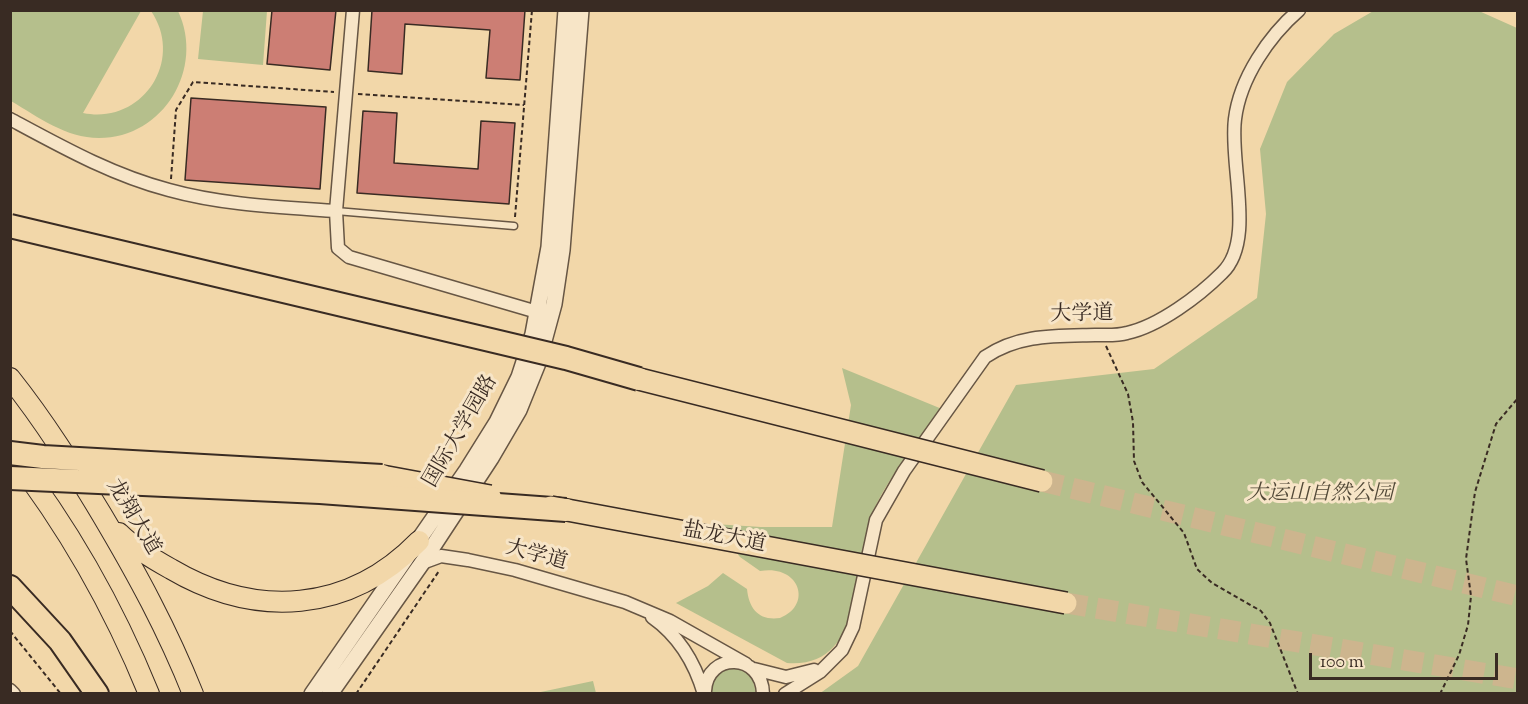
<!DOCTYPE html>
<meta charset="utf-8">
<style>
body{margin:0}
#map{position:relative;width:1528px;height:704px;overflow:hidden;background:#f2d7a9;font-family:"Sorts Mill Goudy",serif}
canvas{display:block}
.frame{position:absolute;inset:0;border:12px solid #392b23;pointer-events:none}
.scale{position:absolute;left:1309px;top:653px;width:189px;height:27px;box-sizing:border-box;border:3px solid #392b23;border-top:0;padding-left:8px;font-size:18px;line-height:21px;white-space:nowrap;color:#392b23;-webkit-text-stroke:4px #f7e5c7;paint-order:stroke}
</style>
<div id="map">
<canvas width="1528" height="704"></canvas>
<div class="frame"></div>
<div class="scale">100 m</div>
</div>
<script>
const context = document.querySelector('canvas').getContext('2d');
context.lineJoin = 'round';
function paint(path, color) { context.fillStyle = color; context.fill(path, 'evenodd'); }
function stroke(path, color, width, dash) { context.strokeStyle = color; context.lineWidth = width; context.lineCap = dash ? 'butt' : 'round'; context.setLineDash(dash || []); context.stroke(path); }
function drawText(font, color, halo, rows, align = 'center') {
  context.font = font + ' "Sorts Mill Goudy","Noto Serif SC",serif'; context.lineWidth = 6; context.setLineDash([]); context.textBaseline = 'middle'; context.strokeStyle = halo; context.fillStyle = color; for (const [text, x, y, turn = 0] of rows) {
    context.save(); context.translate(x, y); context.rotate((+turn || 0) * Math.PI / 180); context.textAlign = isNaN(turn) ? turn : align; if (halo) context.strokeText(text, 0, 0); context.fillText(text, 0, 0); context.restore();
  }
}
paint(new Path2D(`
 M 11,10 L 141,11 L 83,113 C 142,125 185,61 151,11 L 178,11 C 205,68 164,138 99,138 C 66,138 38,117 11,101 Z
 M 1375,10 L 1479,11 L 1517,28 L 1517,693 L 819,694 L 858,666 L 1016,385 L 1154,369 L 1257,298 L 1266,214 L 1260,149 L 1287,82 L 1334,34 Z
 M 203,11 L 267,11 L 263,65 L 198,59 Z
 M 842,368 L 942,409 C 919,441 885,480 871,517 C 852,568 866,669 787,663 L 676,603 L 708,586 L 723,573 L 747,589 C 749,609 759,621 780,618 C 813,605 800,564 760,571 L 740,557 L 714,524 L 761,527 L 832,527 L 851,405 Z
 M 732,668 L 740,668 L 752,677 L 756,693 L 712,693 C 711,680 719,671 732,668 Z
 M 593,681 L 596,693 L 536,693 Z`), '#b5bf8c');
const building = new Path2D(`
 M 272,10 L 336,10 L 330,70 L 267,64 Z
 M 372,10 L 525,10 L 520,80 L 486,78 L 490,30 L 405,24 L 402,74 L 368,71 Z
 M 191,98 L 326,107 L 320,189 L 185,180 Z
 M 363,111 L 397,113 L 394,163 L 478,169 L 481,121 L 515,123 L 509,204 L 357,193 Z`);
paint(building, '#cc7e74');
stroke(building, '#392b23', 1.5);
stroke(new Path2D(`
 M 1042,481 L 1518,596
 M 1066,603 L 1518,679`), '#cdb58e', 21, [21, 10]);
const service = new Path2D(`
 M 336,211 L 514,226`);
const minor = new Path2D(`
 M 353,10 L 336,211 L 338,248 L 349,257 L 544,314
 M 10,119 C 62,147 112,175 169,190 C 223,205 280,207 336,211
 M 422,563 L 441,556 L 468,560 L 515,570 L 625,602 L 670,621 L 746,664
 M 652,617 C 679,636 695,663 704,694
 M 754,669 L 786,677 L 814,670
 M 10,690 L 14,694
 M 705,691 C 707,652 762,652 763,694
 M 785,694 L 820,672 L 842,650 L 853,627 L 876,520 L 904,471 L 985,357 C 1019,334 1055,336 1095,335 C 1105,335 1117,336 1127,333 C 1159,326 1199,296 1222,273 C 1256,241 1229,164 1235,119 C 1240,78 1269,36 1299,10`);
const tertiary = new Path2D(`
 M 312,694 L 467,470 L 497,422 L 519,377 L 533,334 L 549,247 L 566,10
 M 330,694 L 422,563 L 491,458 L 519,410 L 538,363 L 554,304 L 562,250 L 581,10`);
const primary = new Path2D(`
 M 10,378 C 45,422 73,467 102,515 C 137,574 167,629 193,694
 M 10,452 C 67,525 114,608 149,694
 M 119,533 C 134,548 153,559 171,569 C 256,619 349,613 419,541`);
const motorway = new Path2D(`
 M 10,587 L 60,641 L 97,694`);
stroke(service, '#675644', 9);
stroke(minor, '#675644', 15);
stroke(tertiary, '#675644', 18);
stroke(primary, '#392b23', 22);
stroke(motorway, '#392b23', 26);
stroke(new Path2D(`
 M 358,94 L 524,105
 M 171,179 L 176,110 L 193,82 L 334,92
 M 515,217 L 532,10
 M 1106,346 L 1128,394 L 1133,422 L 1134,461 L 1142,482 L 1184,533 L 1197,569 L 1212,583 L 1261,611 L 1270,623 L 1298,694
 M 10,631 L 61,694
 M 356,694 L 439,571
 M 1440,694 L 1459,655 L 1468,625 L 1471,596 L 1466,559 L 1475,492 L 1496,424 L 1518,398`), '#392b23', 2, [4.5, 3]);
stroke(service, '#f7e5c7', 6);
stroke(minor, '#f7e5c7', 12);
stroke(tertiary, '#f7e5c7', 15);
stroke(primary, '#f2d7a9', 20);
stroke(motorway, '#f2d7a9', 22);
const trunkBridge = new Path2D(`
 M 639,379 L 1042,481
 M 382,476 L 490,496
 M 551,507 L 1066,603`);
const motorwayBridge = new Path2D(`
 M 10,226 L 566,358 L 639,379
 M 10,453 L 43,457 L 382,476
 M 10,478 L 320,492 L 566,510`);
stroke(trunkBridge, '#392b23', 24, []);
stroke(motorwayBridge, '#392b23', 26, []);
stroke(trunkBridge, '#f2d7a9', 21);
stroke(motorwayBridge, '#f2d7a9', 22);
drawText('21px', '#392b23', '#f7e5c7', [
 ["大学道",1082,316,-1],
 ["国际大学园路",462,432,-60],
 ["龙翔大道",132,518,59],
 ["盐龙大道",724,539,11],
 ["大学道",536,557,15]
]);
drawText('italic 21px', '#524938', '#f7e5c7', [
 ["大运山自然公园",1320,495]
]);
</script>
